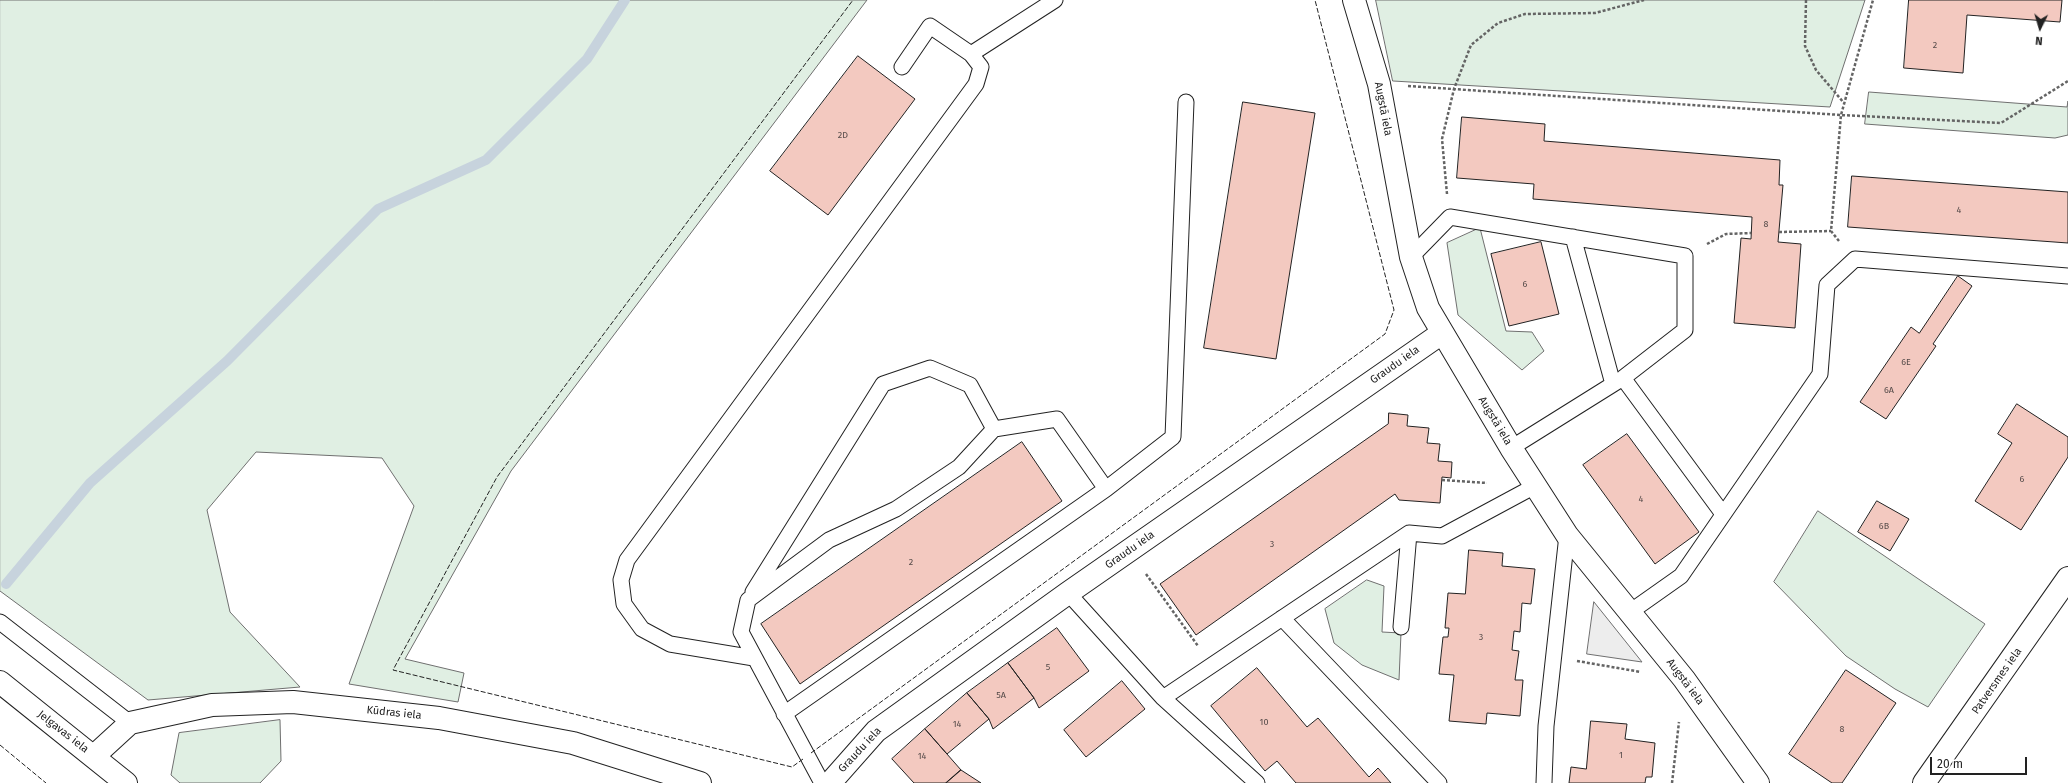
<!DOCTYPE html>
<meta charset="utf-8">
<style>
body{margin:0}
#map{position:relative;width:2068px;height:783px;overflow:hidden;background:#fff;font-family:"Fira Sans",sans-serif}
canvas{display:block}
.north{position:absolute;left:2020px;top:8px;width:40px;height:40px;-webkit-text-stroke:3px #fff;paint-order:stroke;rotate:185deg;font-size:11px;font-weight:700;line-height:16px;text-align:center;color:#222}
.north::after{content:'';display:block;margin:auto;width:14px;height:18px;background:#222;clip-path:polygon(50% 0,100% 100%,50% 72%,0 100%)}
.scale{position:absolute;left:1930px;top:757px;width:97px;height:18px;box-sizing:border-box;border:2px solid #222;border-top:0;padding-left:5px;font-size:12px;line-height:14px;white-space:nowrap;color:#222;-webkit-text-stroke:3px #fff;paint-order:stroke}
</style>
<div id="map">
<canvas width="2068" height="783"></canvas>
<div class="north">N</div>
<div class="scale">20 m</div>
</div>
<script>
const context = document.querySelector('canvas').getContext('2d');
context.lineJoin = 'round';
function paint(path, color) { context.fillStyle = color; context.fill(path, 'evenodd'); }
function stroke(path, color, width, dash) { context.strokeStyle = color; context.lineWidth = width; context.lineCap = dash ? 'butt' : 'round'; context.setLineDash(dash || []); context.stroke(path); }
function drawText(font, color, halo, rows, align = 'center') {
  context.font = font + ' "Fira Sans",sans-serif'; context.lineWidth = 3; context.setLineDash([]); context.textBaseline = 'middle'; context.strokeStyle = halo; context.fillStyle = color; for (const [text, x, y, turn = 0] of rows) {
    context.save(); context.translate(x, y); context.rotate((+turn || 0) * Math.PI / 180); context.textAlign = isNaN(turn) ? turn : align; if (halo) context.strokeText(text, 0, 0); context.fillText(text, 0, 0); context.restore();
  }
}
const green = new Path2D(`
 M 0,0 L 867,0 L 511,471 L 405,659 L 464,673 L 458,702 L 349,684 L 414,506 L 382,458 L 256,452 L 207,510 L 230,612 L 300,687 L 148,700 L 0,591 Z
 M 1376,0 L 1865,0 L 1830,107 L 1393,81 Z
 M 1869,92 L 2067,107 L 2068,101 L 2068,135 L 2055,138 L 1865,124 Z
 M 1480,228 L 1506,331 L 1532,332 L 1544,351 L 1522,370 L 1458,315 L 1447,243 Z
 M 1818,511 L 1985,624 L 1928,707 L 1895,689 L 1846,656 L 1774,582 Z
 M 1367,580 L 1384,586 L 1382,632 L 1401,633 L 1399,680 L 1362,665 L 1334,643 L 1325,609 Z
 M 280,720 L 281,761 L 260,783 L 180,783 L 171,775 L 179,733 Z`);
paint(green, '#e0efe3');
stroke(green, '#6f6f6f', 1);
const parking = new Path2D(`
 M 1594,602 L 1642,662 L 1587,654 Z`);
paint(parking, '#ededed');
stroke(parking, '#6f6f6f', 1);
stroke(new Path2D(`
 M 6,584 L 90,483 L 227,361 L 378,209 L 486,160 L 587,59 L 625,0`), '#c7d3dd', 10);
const building = new Path2D(`
 M 1909,0 L 2062,0 L 2060,22 L 1967,15 L 1963,73 L 1904,68 Z
 M 858,56 L 915,99 L 828,215 L 770,171 Z
 M 1243,102 L 1315,113 L 1276,359 L 1204,348 Z
 M 1462,117 L 1545,124 L 1544,141 L 1780,160 L 1779,185 L 1783,185 L 1778,242 L 1801,244 L 1795,328 L 1734,323 L 1741,238 L 1751,239 L 1752,217 L 1533,199 L 1534,184 L 1457,178 Z
 M 1852,176 L 2068,192 L 2068,243 L 1848,227 Z
 M 1541,242 L 1559,314 L 1509,326 L 1491,254 Z
 M 1958,276 L 1972,286 L 1933,344 L 1936,346 L 1886,419 L 1860,402 L 1911,327 L 1919,333 Z
 M 2017,404 L 2068,437 L 2068,457 L 2021,530 L 1975,501 L 2012,443 L 1998,434 Z
 M 1389,413 L 1408,415 L 1407,426 L 1429,428 L 1427,443 L 1440,444 L 1438,461 L 1452,462 L 1451,478 L 1442,477 L 1440,503 L 1399,500 L 1395,494 L 1196,635 L 1160,584 L 1388,424 Z
 M 1627,434 L 1699,532 L 1655,564 L 1583,465 Z
 M 1022,442 L 1062,501 L 800,684 L 761,624 Z
 M 1877,501 L 1909,519 L 1890,551 L 1858,532 Z
 M 1469,550 L 1503,553 L 1502,566 L 1535,569 L 1531,604 L 1522,603 L 1520,632 L 1514,631 L 1512,650 L 1519,651 L 1515,680 L 1523,680 L 1520,716 L 1487,713 L 1486,724 L 1449,721 L 1454,675 L 1439,674 L 1443,637 L 1448,637 L 1449,628 L 1445,628 L 1448,593 L 1465,594 Z
 M 1057,628 L 1089,671 L 1039,708 L 1034,698 L 1008,663 Z
 M 1008,663 L 1034,698 L 993,729 L 989,719 L 967,693 Z
 M 1257,668 L 1307,727 L 1318,718 L 1369,777 L 1378,768 L 1391,783 L 1296,783 L 1277,761 L 1265,771 L 1211,706 Z
 M 1846,670 L 1896,703 L 1842,783 L 1832,783 L 1789,754 Z
 M 1122,681 L 1145,709 L 1086,757 L 1064,730 Z
 M 967,693 L 989,719 L 947,754 L 925,729 Z
 M 1591,721 L 1627,724 L 1625,739 L 1655,743 L 1652,777 L 1646,777 L 1645,783 L 1569,783 L 1571,767 L 1586,769 Z
 M 925,729 L 961,770 L 946,783 L 914,783 L 892,759 Z
 M 961,770 L 981,783 L 946,783 Z`);
paint(building, '#f3c9c0');
stroke(building, '#222', 1);
const lane = new Path2D(`
 M 971,54 L 1055,0
 M 1573,237 L 1613,384
 M 1411,257 L 1450,217 L 1685,256 L 1685,330 L 1623,378 L 1511,448
 M 1623,378 L 1723,514
 M 753,592 L 883,384 L 930,368 L 970,385 L 994,429
 M 1068,593 L 1163,698 L 1257,783
 M 1630,612 L 1681,576 L 1820,374 L 1827,285 L 1855,259 L 2068,276
 M 1282,618 L 1439,783
 M 0,622 L 130,723
 M 1401,627 L 1409,533
 M 754,658 L 670,644 L 642,629 L 624,604 L 621,580 L 627,560 L 976,84 L 981,67 L 971,54 L 930,26 L 902,67
 M 1163,698 L 1409,533 L 1442,536 L 1535,486
 M 784,714 L 1106,489 L 1173,437 L 1186,102
 M 822,783 L 741,632 L 748,600 L 829,540 L 896,509 L 959,467 L 994,429 L 1057,419 L 1106,489
 M 1544,783 L 1546,726 L 1567,535`);
const street = new Path2D(`
 M 1354,0 L 1379,84 L 1411,257 L 1428,308 L 1511,448 L 1567,535 L 1684,679 L 1758,783
 M 94,756 L 130,723 L 212,705 L 293,702 L 439,718 L 573,743 L 700,783
 M 830,783 L 876,731 L 1068,593 L 1442,333`);
const secondary = new Path2D(`
 M 0,682 L 126,783
 M 1924,783 L 2068,578`);
stroke(lane, '#222', 17);
stroke(street, '#222', 24);
stroke(secondary, '#222', 24);
stroke(new Path2D(`
 M 1806,0 L 1805,46 L 1816,70 L 1844,103
 M 1408,86 L 1841,115 L 2001,123 L 2068,81
 M 1447,194 L 1442,139 L 1454,89 L 1471,45 L 1498,23 L 1525,14 L 1595,13 L 1644,0
 M 1779,232 L 1831,231
 M 1839,241 L 1831,231 L 1841,115 L 1873,0
 M 1707,244 L 1726,234 L 1751,233
 M 1442,480 L 1487,483
 M 1146,574 L 1198,646
 M 1577,661 L 1641,672
 M 1672,783 L 1679,722`), '#646464', 2.5, [3, 2]);
stroke(lane, '#fff', 15);
stroke(street, '#fff', 22);
stroke(secondary, '#fff', 22);
stroke(new Path2D(`
 M 0,745 L 46,783
 M 811,753 L 1385,334 L 1394,310 L 1315,0
 M 803,759 L 792,767 L 393,670 L 497,477 L 853,0`), '#222', 1, [5, 2]);
drawText('9px', '#564c4a', null, [
 ["2",1935,45],
 ["2D",843,135],
 ["4",1959,210],
 ["8",1766,224],
 ["6",1525,284],
 ["6E",1906,362],
 ["6A",1889,390],
 ["6",2022,479],
 ["4",1641,499],
 ["6B",1884,526],
 ["3",1272,544],
 ["2",911,562],
 ["3",1481,637],
 ["5",1048,667],
 ["5A",1001,695],
 ["10",1264,722],
 ["14",957,724],
 ["8",1842,729],
 ["1",1621,755],
 ["14",922,756]
]);
drawText('11px', '#222', '#fff', [
 ["Augstā iela",1383,109,79],
 ["Graudu iela",1395,365,-35],
 ["Augstā iela",1495,421,59],
 ["Graudu iela",1130,550,-35],
 ["Patversmes iela",1997,681,-55],
 ["Augstā iela",1685,682,53],
 ["Kūdras iela",394,713,6],
 ["Jelgavas iela",63,732,38],
 ["Graudu iela",860,750,-47]
]);
</script>
